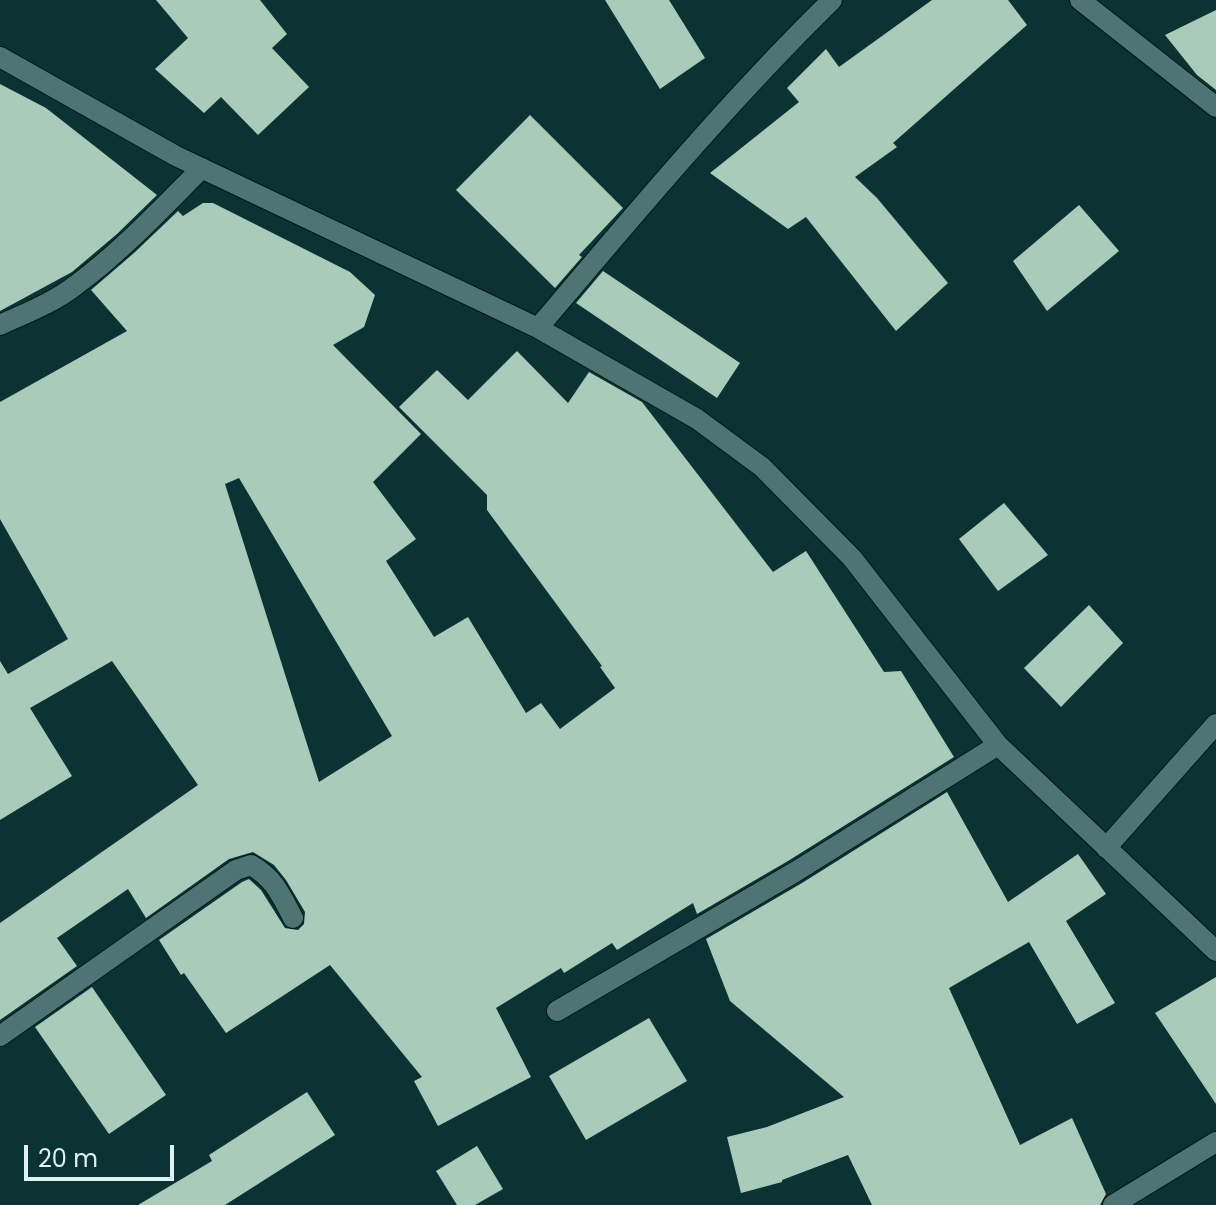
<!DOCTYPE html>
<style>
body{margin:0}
#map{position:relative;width:1216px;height:1205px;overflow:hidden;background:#0b3333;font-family:Poppins,sans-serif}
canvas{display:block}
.scale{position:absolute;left:24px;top:1145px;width:150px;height:36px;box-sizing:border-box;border:4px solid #def2f1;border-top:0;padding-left:10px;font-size:24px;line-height:28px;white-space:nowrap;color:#def2f1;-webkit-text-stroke:6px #0b3333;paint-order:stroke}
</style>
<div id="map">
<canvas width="1216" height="1205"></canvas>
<div class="scale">20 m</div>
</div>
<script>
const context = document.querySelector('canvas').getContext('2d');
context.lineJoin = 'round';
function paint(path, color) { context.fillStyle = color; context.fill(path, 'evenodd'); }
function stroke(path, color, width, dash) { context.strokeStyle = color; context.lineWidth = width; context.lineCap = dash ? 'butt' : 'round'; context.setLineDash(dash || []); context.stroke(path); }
paint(new Path2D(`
 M 156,0 L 260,0 L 287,34 L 272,48 L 309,87 L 258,135 L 221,97 L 204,113 L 155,69 L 188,38 Z
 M 605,0 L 669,0 L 705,58 L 660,89 Z
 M 932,0 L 1008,0 L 1027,25 L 893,143 L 897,147 L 855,177 L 877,198 L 948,283 L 896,331 L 806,217 L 788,229 L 710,173 L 799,102 L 787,88 L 826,49 L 839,67 Z
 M 1216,10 L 1216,90 L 1197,75 L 1165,35 Z
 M 0,84 L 46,108 L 157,195 L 117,234 L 72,272 L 0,311 Z
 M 530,115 L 623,208 L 579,255 L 582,257 L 555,288 L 456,190 Z
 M 203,203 L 213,203 L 350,272 L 375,295 L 364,327 L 333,345 L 421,434 L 373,482 L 416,539 L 386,561 L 434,637 L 468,617 L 526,713 L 541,703 L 560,729 L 615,688 L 600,667 L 602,666 L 487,510 L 487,495 L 399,407 L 437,370 L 468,400 L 517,351 L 568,403 L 589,372 L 642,402 L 773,572 L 806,551 L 884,672 L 901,671 L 954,757 L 788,861 L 697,914 L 693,903 L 617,950 L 612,943 L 564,973 L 561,968 L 496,1008 L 531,1077 L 438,1126 L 414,1081 L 422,1077 L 330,965 L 226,1033 L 184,973 L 181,975 L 159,940 L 242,882 L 249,879 L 261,890 L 285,928 L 298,930 L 304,924 L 305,912 L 286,880 L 274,865 L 253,852 L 229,859 L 146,918 L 128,889 L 57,938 L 77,966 L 0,1020 L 0,923 L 198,785 L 112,661 L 30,708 L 72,776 L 0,820 L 0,661 L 8,674 L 68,639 L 0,519 L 0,402 L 127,331 L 91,290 L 134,253 L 178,211 L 183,216 ZM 239,478 L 392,736 L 319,782 L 225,484 Z
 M 1079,205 L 1119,251 L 1047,311 L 1013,261 Z
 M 603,271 L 740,363 L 717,398 L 576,303 Z
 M 1004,503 L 1048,555 L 998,591 L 959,539 Z
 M 1089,605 L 1123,643 L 1061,707 L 1024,668 Z
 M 947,792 L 1008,902 L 1078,854 L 1106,894 L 1066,921 L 1115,1003 L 1077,1024 L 1029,942 L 949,988 L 1020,1145 L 1072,1118 L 1106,1194 L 1100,1205 L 872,1205 L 848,1155 L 782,1180 L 782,1182 L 741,1193 L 727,1137 L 767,1127 L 844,1097 L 730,1001 L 706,939 L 802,883 Z
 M 1216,977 L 1216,1104 L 1155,1013 Z
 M 92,987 L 166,1095 L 109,1134 L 35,1027 Z
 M 649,1018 L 687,1081 L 586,1140 L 549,1076 Z
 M 307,1092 L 335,1135 L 225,1205 L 138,1205 L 212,1161 L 209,1155 Z
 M 477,1146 L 503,1189 L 475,1205 L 457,1205 L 436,1171 Z`), '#aacbb9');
const street = new Path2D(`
 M 1080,0 L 1216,107
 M 0,57 L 176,156 L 538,328 C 633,216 727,103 832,0
 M 0,325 C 26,313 53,303 76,285 C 122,251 162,208 202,168
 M 538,328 L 697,419 L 762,467 L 852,558 L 998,745 L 1216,951
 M 1106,848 L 1216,724
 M 557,1011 L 795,872 L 998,745
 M 0,1036 L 236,870 L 251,865 C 274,878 281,895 293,918
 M 1113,1205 L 1216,1142`);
stroke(street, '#001919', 22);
stroke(street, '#4e7473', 20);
</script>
